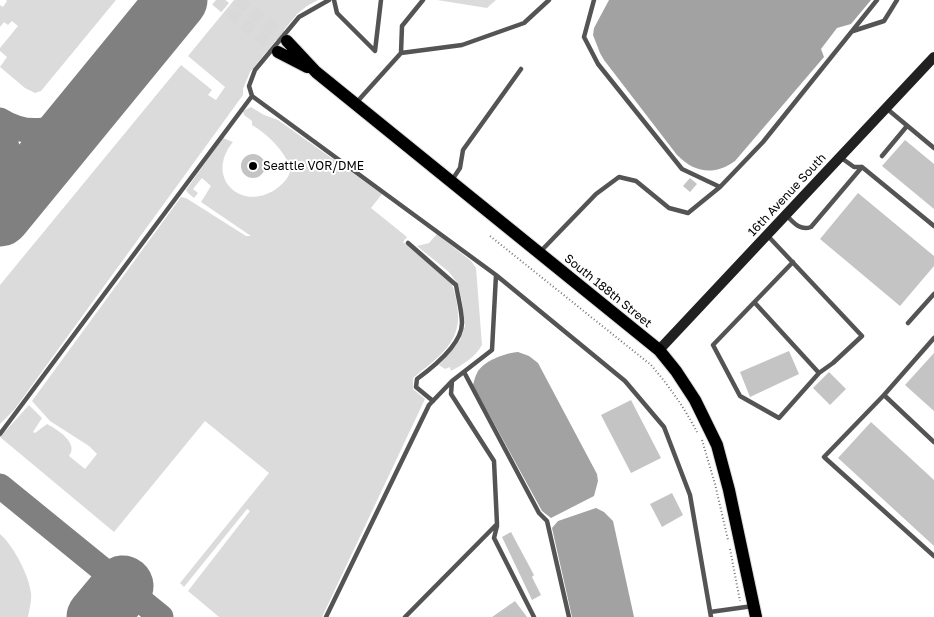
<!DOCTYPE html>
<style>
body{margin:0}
canvas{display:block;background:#fff}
</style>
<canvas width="934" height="617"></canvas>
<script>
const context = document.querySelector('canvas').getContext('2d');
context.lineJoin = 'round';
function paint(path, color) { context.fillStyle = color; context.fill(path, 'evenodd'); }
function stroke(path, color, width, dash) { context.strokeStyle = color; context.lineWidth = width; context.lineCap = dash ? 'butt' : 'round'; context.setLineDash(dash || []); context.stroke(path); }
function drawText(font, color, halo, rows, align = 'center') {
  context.font = font + ' "Golos Text",sans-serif'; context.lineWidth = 4; context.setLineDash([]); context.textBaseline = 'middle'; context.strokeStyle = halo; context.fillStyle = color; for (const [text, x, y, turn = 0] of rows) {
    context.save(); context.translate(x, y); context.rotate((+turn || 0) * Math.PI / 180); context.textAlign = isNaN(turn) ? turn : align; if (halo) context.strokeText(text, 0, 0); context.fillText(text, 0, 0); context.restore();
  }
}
paint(new Path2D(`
 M 6,0 L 116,0 L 41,91 L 35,93 L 25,88 L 0,67 L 7,57 L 0,51 L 0,48 L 18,26 L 12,21 L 8,25 L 4,22 L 0,27 L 0,5 L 3,7 L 7,1 Z
 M 234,0 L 318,0 L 307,6 L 297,14 L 250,72 L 243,89 L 243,95 L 14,410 L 0,424 L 0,285 L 181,65 L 212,90 L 208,95 L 216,100 L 225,87 L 188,56 Z
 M 437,0 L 496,0 L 487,8 Z
 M 251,107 L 264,115 L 278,120 L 382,194 L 371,208 L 407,237 L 403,242 L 451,282 C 454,290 456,297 457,305 C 464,342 438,357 413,378 L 413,389 L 425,399 L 322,617 L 219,617 L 188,591 L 250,511 L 247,509 L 184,587 L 180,583 L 269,473 L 205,421 L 114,532 L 0,437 L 29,405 L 42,418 L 33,432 L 35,433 L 47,424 C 58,430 79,443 69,456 L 85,469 L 97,454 L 89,446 L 50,421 L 32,401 L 181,197 L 186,198 L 246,236 L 251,236 L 201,202 L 211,186 L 202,178 L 193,189 L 198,193 L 194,198 L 188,193 L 186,190 L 223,138 L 233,142 C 204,177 241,213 276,189 C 284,183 289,178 291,168 C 283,150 269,135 252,125 L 252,121 L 244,115 L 243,111 Z
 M 437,234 L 471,261 L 476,268 L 482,345 C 475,357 464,364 451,371 L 450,367 L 445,369 L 439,365 L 460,340 L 465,326 L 462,301 L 458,284 L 449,272 L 417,246 L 429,243 Z
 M 0,534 C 14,546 29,576 31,593 C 32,601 29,610 28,617 L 0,617 Z`), '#dbdbdb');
paint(new Path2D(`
 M 609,0 L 871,0 L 851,24 L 837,28 L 821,49 L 824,57 L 735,161 C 714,176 695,173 677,155 L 604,60 L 600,53 L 593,35 L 594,28 Z
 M 518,352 L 529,356 L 538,363 L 597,474 L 598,481 L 594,496 L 551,518 L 542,511 L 473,385 C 474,381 475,377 477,373 C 483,361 505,353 518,352 Z
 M 596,508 L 604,512 L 613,521 L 634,617 L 572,617 L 552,528 L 558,521 Z`), '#a2a2a2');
stroke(new Path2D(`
 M 0,120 C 30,139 57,130 85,113
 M 0,130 C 17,162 10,180 0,213
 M 0,486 L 161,617`), '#808080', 25);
stroke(new Path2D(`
 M 0,216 L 177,0
 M 97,617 L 123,586`), '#808080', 61);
paint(new Path2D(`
 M 905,140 L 934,164 L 934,209 L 882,166 Z
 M241 166a12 12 0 1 1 24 0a12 12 0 1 1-24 0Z
 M 690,178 L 697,184 L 690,192 L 683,186 Z
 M 858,193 L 934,256 L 934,266 L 900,306 L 820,239 Z
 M 789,351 L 799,374 L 750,397 L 740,372 Z
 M 934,353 L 934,411 L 905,385 Z
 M 829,372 L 846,389 L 830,405 L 813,388 Z
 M 631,400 L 661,458 L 631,473 L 601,415 Z
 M 871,422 L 934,480 L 934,546 L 838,458 Z
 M 672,493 L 683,515 L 662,527 L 650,504 Z
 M 511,532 L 534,575 L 532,577 L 541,595 L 532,600 L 502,537 Z
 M 515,601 L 527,617 L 492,617 Z`), '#c4c4c4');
stroke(new Path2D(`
 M 216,0 L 278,52
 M 238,0 L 287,41`), '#d9d9d9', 12, [12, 6]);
const primary = new Path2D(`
 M 287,41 L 316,72 L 659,350 L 676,371 L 695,400 L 717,445 L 729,490 L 756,617
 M 278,52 L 307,67`);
stroke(primary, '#dbdbdb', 14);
stroke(new Path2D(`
 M 490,236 L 651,365 C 669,386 684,407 697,432
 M 702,440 L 715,484 L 728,540
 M 730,549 L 740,601`), '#767676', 2, [1, 2.5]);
stroke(new Path2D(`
 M 329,0 L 299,17 L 255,70 L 249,86 L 252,96 L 496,275 L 625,381 L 664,427 L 690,495 L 711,617
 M 334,0 L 337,13 L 375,51 L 381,0
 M 594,0 L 584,37 L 598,64 L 682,169 L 720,187
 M 853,31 L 884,21 L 897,0
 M 401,53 L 402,26 L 423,0
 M 356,103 L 401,53 L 462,45 L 524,23 L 549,0
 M 886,108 L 934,148
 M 882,156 L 907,126
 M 840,157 L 854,167 L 862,167 L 934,226
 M 452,180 L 460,168 L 463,150 L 521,69
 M 787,216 C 794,223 800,231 811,227 L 862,167
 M 767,235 L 862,336 L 833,363 L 819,373 L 779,418 L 740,396 L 713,345 L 793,262
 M 408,243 L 456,285 C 458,297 462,311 462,323 C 462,344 432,368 417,379 L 416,387 L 433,401
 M 540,252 L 596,194 L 619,177 L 636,181 L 669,208 L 688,213 L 720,187 L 763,142 L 877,0
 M 755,303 L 819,373
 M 908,323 L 934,294
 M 934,338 L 884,395 L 934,442
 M 464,372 L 539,513 L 547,521 L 569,617
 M 884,395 L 824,457 L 934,556
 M 0,434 L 252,96
 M 497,526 L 494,538 L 534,617
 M 710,612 L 753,606
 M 326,617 L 429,405 L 452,381
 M 405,617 L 497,524 L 494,461 L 451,394 L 452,381 L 492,350 L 496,275`), '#545454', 4.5);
stroke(new Path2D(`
 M 659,350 L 934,57`), '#212121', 10);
stroke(primary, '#000', 12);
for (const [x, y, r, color] of [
 [253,166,5,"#000"]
]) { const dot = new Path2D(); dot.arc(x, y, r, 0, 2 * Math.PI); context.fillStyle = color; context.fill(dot); stroke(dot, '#fff', 2); }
drawText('12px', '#000', '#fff', [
 ["Seattle VOR/DME",263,166]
], 'left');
drawText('12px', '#000', '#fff', [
 ["16th Avenue South",787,195,-47],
 ["South 188th Street",608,291,39]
]);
</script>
